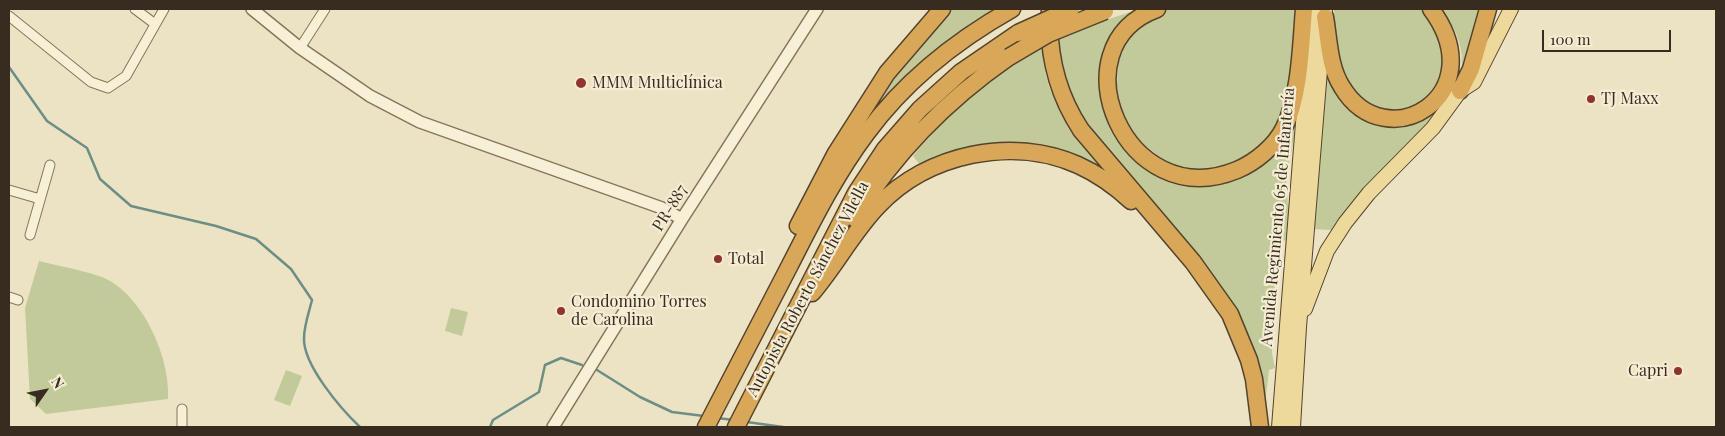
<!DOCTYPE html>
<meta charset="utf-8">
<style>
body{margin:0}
#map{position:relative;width:1725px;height:436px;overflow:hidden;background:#ece3c4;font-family:"Playfair Display",serif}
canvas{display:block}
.frame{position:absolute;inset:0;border:10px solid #372c1f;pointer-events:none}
.north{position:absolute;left:20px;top:366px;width:50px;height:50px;-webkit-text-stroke:4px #f4ecd3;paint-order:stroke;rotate:57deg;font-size:14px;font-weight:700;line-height:20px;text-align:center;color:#372c1f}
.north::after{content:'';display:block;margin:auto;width:18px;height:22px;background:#372c1f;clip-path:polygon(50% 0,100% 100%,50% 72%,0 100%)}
.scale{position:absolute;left:1542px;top:30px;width:129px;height:22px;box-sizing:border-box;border:2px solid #372c1f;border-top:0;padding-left:6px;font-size:15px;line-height:18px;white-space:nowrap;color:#372c1f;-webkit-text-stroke:4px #f4ecd3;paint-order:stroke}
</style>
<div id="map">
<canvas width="1725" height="436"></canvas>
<div class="frame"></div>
<div class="north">N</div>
<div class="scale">100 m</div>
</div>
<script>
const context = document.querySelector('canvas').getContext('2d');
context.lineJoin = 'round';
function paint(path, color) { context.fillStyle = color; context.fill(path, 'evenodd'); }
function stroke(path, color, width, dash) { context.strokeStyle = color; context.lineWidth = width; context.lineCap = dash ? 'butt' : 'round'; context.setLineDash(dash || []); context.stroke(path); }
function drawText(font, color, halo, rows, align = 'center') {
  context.font = font + ' "Playfair Display",serif'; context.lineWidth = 4.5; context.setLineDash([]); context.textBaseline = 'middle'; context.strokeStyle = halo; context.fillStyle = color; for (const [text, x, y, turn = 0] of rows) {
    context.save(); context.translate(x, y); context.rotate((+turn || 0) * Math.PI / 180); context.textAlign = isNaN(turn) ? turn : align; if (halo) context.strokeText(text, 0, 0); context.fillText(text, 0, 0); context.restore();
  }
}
paint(new Path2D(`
 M 950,9 L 994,9 L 932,52 L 867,118 L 879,95 Z
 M 1140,9 L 1141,12 L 1121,28 L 1109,119 L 1194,183 L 1223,182 L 1236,178 L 1291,132 L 1293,130 L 1295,133 L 1286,180 L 1288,205 L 1292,217 L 1289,241 L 1278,240 L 1277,243 L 1280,265 L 1275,280 L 1273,318 L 1272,353 L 1275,368 L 1269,370 L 1265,404 L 1257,362 L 1086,125 L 1067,88 L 1055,40 L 1096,23 Z
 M 1169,9 L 1295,9 L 1290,92 L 1277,130 L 1246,160 L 1203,172 L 1172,166 L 1143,147 L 1123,118 L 1116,94 L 1119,60 L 1129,38 L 1157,14 Z
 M 1334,9 L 1423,9 L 1431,20 L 1445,47 L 1440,85 L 1422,102 L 1403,110 L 1385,110 L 1377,107 L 1363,100 L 1344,80 L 1333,30 Z
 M 1442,9 L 1483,9 C 1476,39 1468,68 1452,95 C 1420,146 1367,182 1332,230 L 1311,229 L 1325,74 L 1332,74 C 1365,162 1478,121 1460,46 C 1457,32 1449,20 1442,9 Z
 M 1043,47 C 1044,54 1043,60 1044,66 C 1051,110 1082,141 1109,173 L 1068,153 L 921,166 L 913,156 C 950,112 992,75 1043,47 Z
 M 39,261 C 59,266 82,270 102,277 C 142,293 171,358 168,399 L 46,414 L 30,399 L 25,308 Z
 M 451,308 L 468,312 L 462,336 L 445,331 Z
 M 286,370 L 302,376 L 290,406 L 274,400 Z`), '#c2ca99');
stroke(new Path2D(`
 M 9,67 L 47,121 L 87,148 L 100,179 L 131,206 L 216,226 L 256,239 L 291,269 L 312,300 C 309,312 304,326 304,338 C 303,365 341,409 360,427
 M 597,370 L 640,397 L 672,412 L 704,416
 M 717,418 L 734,420
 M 747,422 L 783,427
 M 490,427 L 493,420 L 539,392 L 545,365 L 561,358 L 582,365`), '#6d8e87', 2.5);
const minor = new Path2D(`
 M 135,9 L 155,24
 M 9,16 L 91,82 L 108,88 L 126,76 L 164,9
 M 300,48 L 325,9
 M 9,190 L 40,199
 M 30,235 L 50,165
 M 9,297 L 18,300
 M 182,427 L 182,409`);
const tertiary = new Path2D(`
 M 252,9 L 300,48 L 370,96 L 420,122 L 662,208 L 682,219
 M 553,427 L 682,219 L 817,9`);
const primary = new Path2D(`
 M 1305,309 L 1327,251 L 1345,223 L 1369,193 L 1433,128 L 1460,91 L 1474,82 L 1511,9
 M 1279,427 L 1312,9
 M 1293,427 L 1299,327 L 1325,9`);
const motorway = new Path2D(`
 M 1050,9 C 1047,53 1056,92 1081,130 L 1193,262 L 1230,314 L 1249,360 L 1254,379 L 1260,427
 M 1157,9 C 1055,46 1125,216 1237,170 C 1256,162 1275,146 1284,128 C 1300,96 1301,45 1304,9
 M 1325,17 C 1329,40 1329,67 1342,87 C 1386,160 1495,95 1431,9
 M 1460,91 L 1471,69 L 1488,9
 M 854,218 C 894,154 947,100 1009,57
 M 798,226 L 836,153 L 887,73 L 942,9
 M 812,293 C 836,265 853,232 878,206 C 928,153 1013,136 1078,165 C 1098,174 1115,186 1131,201
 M 706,427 C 734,373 762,319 790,265 C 813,220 836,174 866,134 C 904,82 957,40 1012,9
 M 736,427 L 856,193 L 885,149 L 920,109 L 961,72 L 1018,33`);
stroke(minor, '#86755b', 11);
stroke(tertiary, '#86755b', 14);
stroke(primary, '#54432f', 16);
stroke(motorway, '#54432f', 19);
stroke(minor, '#f7f0d7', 9);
stroke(tertiary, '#f7f0d7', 11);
stroke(primary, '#eed99d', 14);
stroke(motorway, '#d8a758', 16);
const motorwayBridge = new Path2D(`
 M 1018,33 L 1071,9
 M 1009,57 L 1048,34 L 1105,11`);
stroke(motorwayBridge, '#54432f', 19, []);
stroke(motorwayBridge, '#d8a758', 16);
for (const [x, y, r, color] of [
 [581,83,6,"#93322e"],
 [1591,99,5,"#93322e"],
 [718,259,5,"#93322e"],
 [561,311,5,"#93322e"],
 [1678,371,5,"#93322e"]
]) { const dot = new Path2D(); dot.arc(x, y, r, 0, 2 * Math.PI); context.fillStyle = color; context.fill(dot); stroke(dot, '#f4ecd3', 2); }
drawText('16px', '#372c1f', '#f4ecd3', [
 ["MMM Multiclínica",592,83],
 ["TJ Maxx",1601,99],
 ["Total",728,259],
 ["Condomino Torres",571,302],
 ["de Carolina",571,320],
 ["Capri",1668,371,"right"]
], 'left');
drawText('16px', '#372c1f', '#f4ecd3', [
 ["PR-887",670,208,-58],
 ["Avenida Regimiento 65 de Infantería",1278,217,-85],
 ["Autopista Roberto Sánchez Vilella",808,289,-62]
]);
</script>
